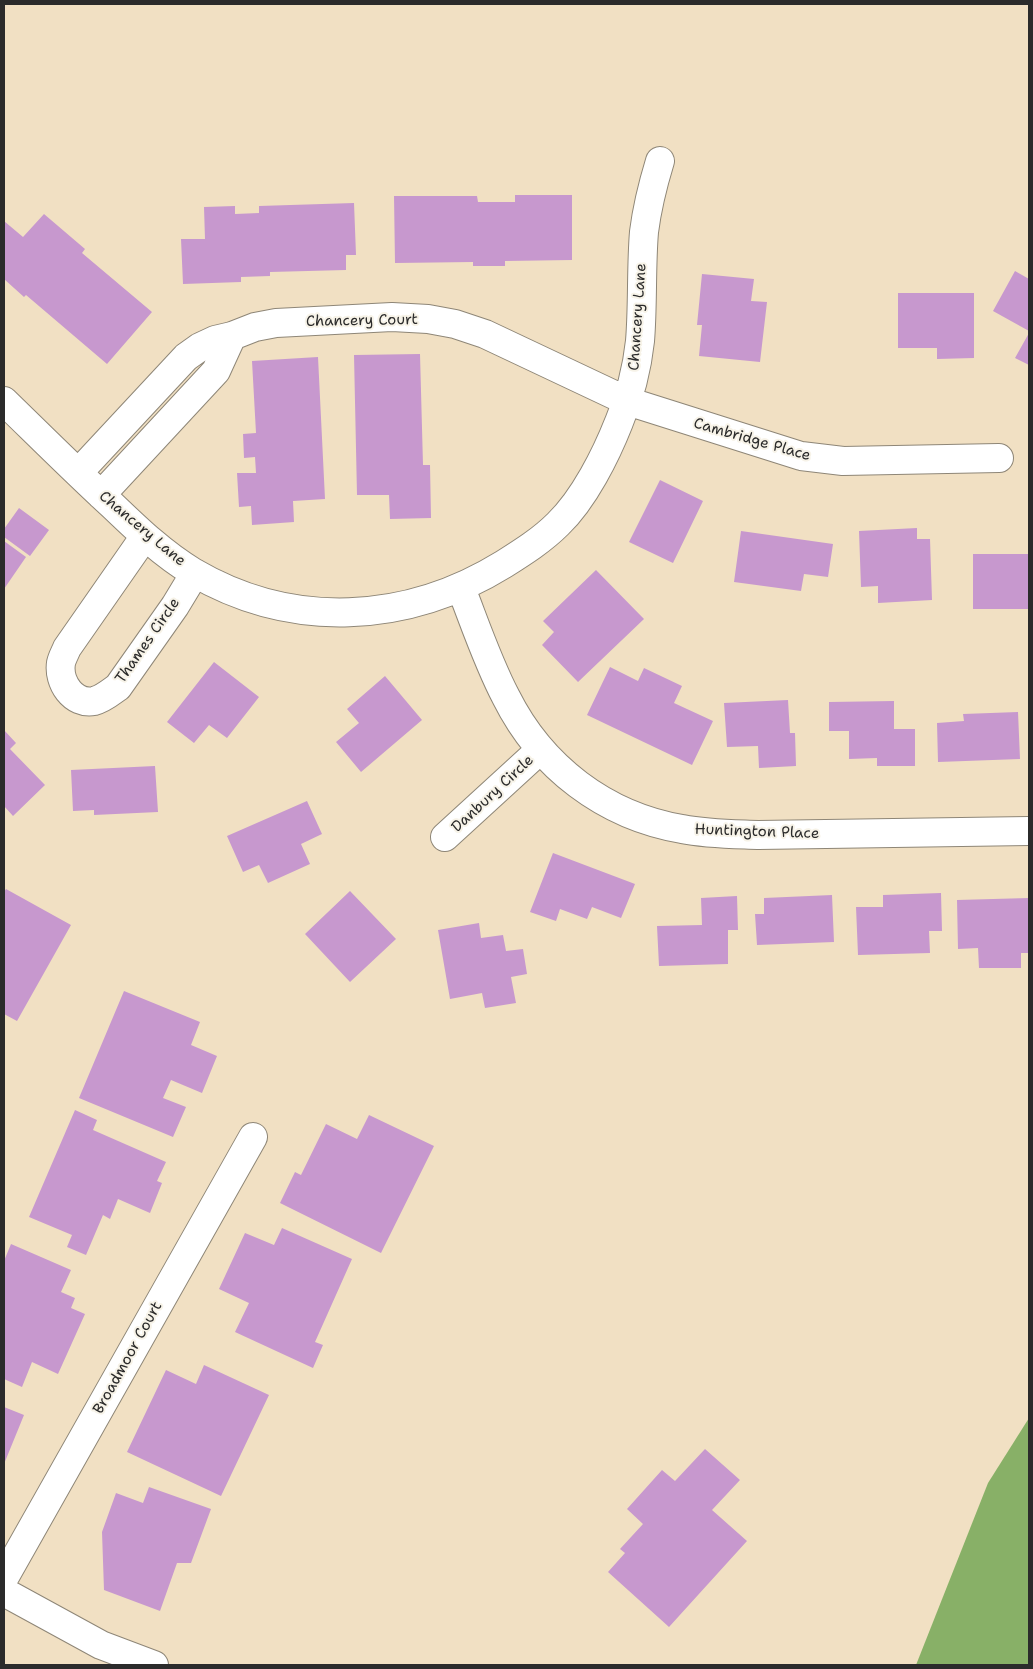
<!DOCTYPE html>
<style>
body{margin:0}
#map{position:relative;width:1033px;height:1669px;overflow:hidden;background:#f1e0c3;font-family:"Shantell Sans",sans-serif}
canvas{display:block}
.frame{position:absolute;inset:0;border:5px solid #2b2b2b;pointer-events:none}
</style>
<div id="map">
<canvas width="1033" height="1669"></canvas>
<div class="frame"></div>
</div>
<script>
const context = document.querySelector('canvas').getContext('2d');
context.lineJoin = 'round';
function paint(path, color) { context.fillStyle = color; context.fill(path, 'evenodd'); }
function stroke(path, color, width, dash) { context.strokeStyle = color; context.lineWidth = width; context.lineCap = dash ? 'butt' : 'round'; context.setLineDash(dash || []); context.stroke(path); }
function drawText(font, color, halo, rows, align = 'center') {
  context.font = font + ' "Shantell Sans",sans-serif'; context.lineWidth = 4; context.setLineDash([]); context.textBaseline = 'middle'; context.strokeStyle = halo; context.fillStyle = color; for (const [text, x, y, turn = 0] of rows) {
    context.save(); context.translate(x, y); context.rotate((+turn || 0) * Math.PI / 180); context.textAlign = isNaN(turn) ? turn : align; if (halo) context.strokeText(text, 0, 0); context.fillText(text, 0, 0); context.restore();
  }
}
paint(new Path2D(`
 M 1029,1418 L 1029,1665 L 916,1665 L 988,1483 Z`), '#88b067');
paint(new Path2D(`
 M 515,195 L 572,195 L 572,260 L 505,261 L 505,266 L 473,266 L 473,262 L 395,263 L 394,196 L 477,196 L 478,202 L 515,202 Z
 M 354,203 L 356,255 L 346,255 L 346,270 L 270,272 L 270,276 L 241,277 L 241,282 L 183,284 L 181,239 L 205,239 L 204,207 L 235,206 L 235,214 L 259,213 L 259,206 Z
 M 44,214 L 85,249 L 82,253 L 152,312 L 107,364 L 26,295 L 24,297 L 4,279 L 4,221 L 23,237 Z
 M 1015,271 L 1029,279 L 1029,331 L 993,311 Z
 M 702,274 L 754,279 L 751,301 L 767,302 L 760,362 L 699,356 L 702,325 L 697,325 Z
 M 898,293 L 974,293 L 974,358 L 937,359 L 937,348 L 898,348 Z
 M 1029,333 L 1029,365 L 1015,358 Z
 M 420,354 L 423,465 L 430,465 L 431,518 L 390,519 L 389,495 L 357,495 L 354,355 Z
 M 318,357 L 325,499 L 293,501 L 294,522 L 252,525 L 251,506 L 239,507 L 237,473 L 256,473 L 255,457 L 244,458 L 243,434 L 256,433 L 252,361 Z
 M 660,480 L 703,501 L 673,563 L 629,542 Z
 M 19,508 L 49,530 L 30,556 L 4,537 L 4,529 Z
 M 917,528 L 917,539 L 930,539 L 932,600 L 878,603 L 878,586 L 861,587 L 859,531 Z
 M 741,531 L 833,544 L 828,577 L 804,574 L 801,591 L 734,582 Z
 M 4,541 L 26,557 L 4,589 Z
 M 973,554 L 1029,554 L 1029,609 L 973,609 Z
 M 596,570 L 644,619 L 578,682 L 542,645 L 554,632 L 543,621 Z
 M 214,662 L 259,697 L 227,738 L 209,725 L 194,743 L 167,722 Z
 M 610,667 L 638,681 L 644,668 L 682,686 L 674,703 L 713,721 L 692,765 L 587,715 Z
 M 385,676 L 422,720 L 361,772 L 336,742 L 359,723 L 347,709 Z
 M 788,700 L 790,733 L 795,733 L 796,766 L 759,768 L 758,746 L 727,747 L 724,703 Z
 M 894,701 L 894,729 L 915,729 L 915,766 L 877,766 L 877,758 L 849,759 L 849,731 L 829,731 L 829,702 Z
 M 1018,712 L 1020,759 L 938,762 L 937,723 L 964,721 L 963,714 Z
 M 4,730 L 16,743 L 10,749 L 45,785 L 13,816 L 4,806 Z
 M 155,766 L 158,812 L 94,815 L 94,810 L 73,811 L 71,770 Z
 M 307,801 L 322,834 L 301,844 L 310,864 L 268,883 L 259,865 L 243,872 L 227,836 Z
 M 553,853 L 635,884 L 621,918 L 592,907 L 587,919 L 560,909 L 556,921 L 530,912 Z
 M 6,889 L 71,925 L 17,1021 L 4,1014 L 4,892 Z
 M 350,891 L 396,939 L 350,982 L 305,934 Z
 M 941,893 L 942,931 L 929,931 L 930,953 L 858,955 L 856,907 L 883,907 L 883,895 Z
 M 832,895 L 834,942 L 757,945 L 755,914 L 764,914 L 764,898 Z
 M 737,896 L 738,930 L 728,930 L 728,964 L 659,966 L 657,926 L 702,925 L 701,898 Z
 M 1029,898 L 1029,953 L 1021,953 L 1021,968 L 979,968 L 978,948 L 958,949 L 957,900 Z
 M 479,923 L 481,938 L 503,935 L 506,951 L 523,949 L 527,974 L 511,977 L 516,1003 L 485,1008 L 482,993 L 450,999 L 438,930 Z
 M 124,991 L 200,1022 L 191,1045 L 217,1056 L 202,1093 L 171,1080 L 163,1098 L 186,1107 L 173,1137 L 79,1098 Z
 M 75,1110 L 97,1120 L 93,1130 L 166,1162 L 157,1181 L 162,1183 L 150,1213 L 118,1199 L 110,1219 L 103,1215 L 86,1255 L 67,1247 L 72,1235 L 29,1217 Z
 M 369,1115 L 434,1146 L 381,1253 L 280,1203 L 295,1172 L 301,1175 L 326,1124 L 357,1139 Z
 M 282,1228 L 352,1259 L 315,1342 L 323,1345 L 313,1368 L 235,1332 L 249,1303 L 219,1289 L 245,1233 L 274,1245 Z
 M 11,1244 L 71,1270 L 61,1292 L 75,1298 L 71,1308 L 85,1314 L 58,1374 L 32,1362 L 22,1387 L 4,1379 L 4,1261 Z
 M 204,1365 L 269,1395 L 221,1496 L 127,1452 L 166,1370 L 196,1384 Z
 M 4,1407 L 24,1415 L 4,1464 Z
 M 705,1449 L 740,1480 L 712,1510 L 747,1541 L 669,1627 L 608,1572 L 625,1553 L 620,1549 L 643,1524 L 627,1509 L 662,1470 L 675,1481 Z
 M 149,1487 L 211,1509 L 191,1563 L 177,1563 L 160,1611 L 104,1590 L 102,1532 L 116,1493 L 143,1503 Z`), '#c798ce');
const street = new Path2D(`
 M 4,401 C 40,436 76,472 113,506 C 138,530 163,554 193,572 C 292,630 407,624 504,564 C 523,552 542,540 558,524 C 584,499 606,455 619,422 C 630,396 637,369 640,341 C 643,305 641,268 644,232 C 647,208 653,184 660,161
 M 78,473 L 186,357 L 200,347 L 215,340 L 232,336 L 255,327 L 276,323 L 392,317 L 428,319 L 455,324 L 485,334 L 627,401 L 801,456 L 843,461 L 999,458
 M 101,495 L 216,371 L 232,336
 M 145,536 L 67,648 C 65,653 62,658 61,663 C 58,682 73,705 94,701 C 103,699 111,692 118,687 L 175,606 L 195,573
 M 461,588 C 475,624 488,663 506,697 C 541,767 605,816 682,829 C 707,834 733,834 758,835 L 1029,831
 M 445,837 L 540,750
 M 4,1578 L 253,1137
 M 4,1592 L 101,1645 L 154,1665`);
stroke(street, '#8e8677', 30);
stroke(street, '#fff', 28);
drawText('15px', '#2b2b2b', '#f7f3e8', [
 ["Chancery Lane",638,317,-86],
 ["Chancery Court",362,321,-1],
 ["Cambridge Place",752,440,16],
 ["Chancery Lane",142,529,40],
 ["Thames Circle",148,641,-55],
 ["Danbury Circle",493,794,-43],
 ["Huntington Place",757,832,2],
 ["Broadmoor Court",128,1358,-61]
]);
</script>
